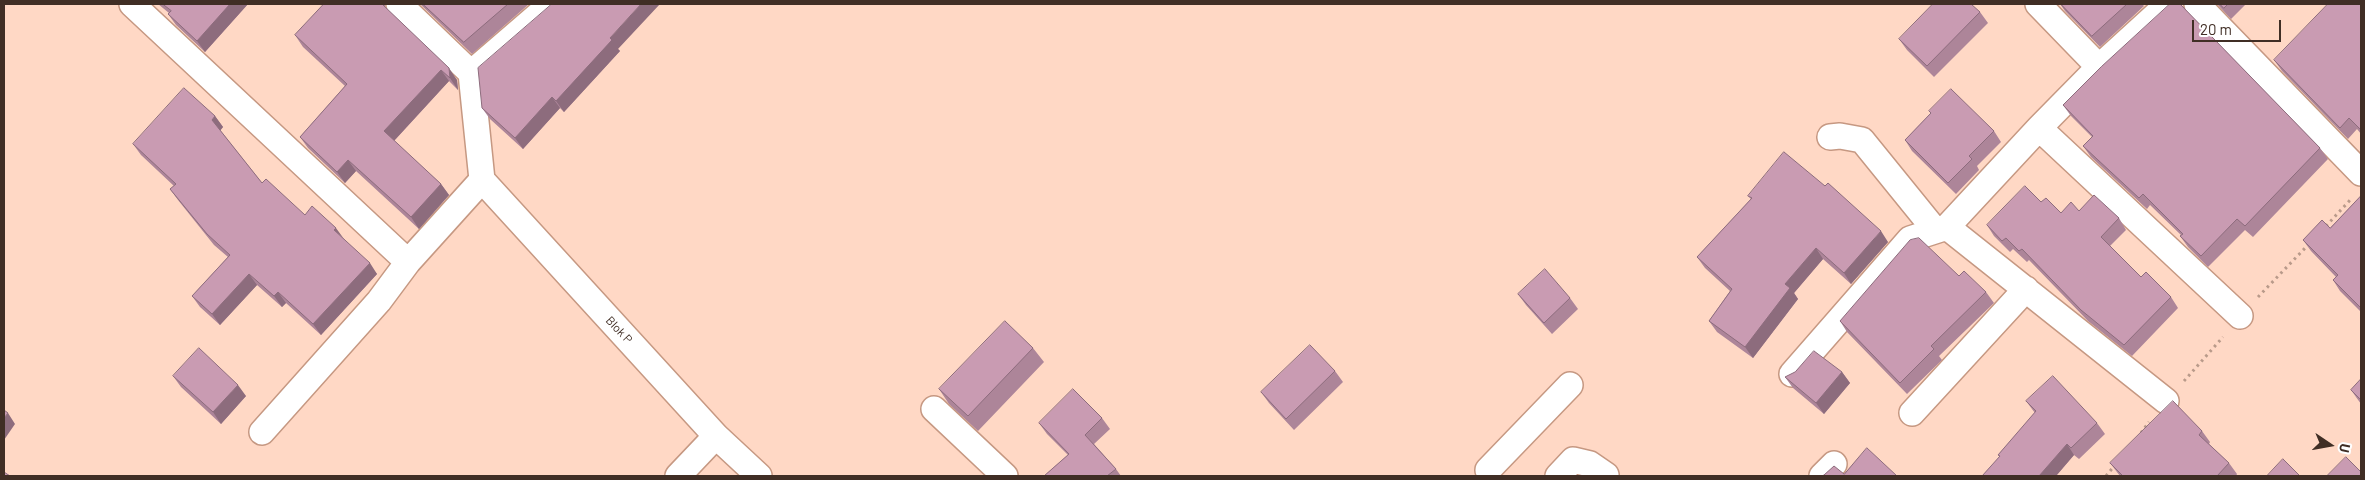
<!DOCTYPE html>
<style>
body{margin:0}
#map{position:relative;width:2365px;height:480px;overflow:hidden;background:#ffd8c5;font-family:Barlow,sans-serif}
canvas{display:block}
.frame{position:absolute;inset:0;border:5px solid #402e25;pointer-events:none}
.north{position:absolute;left:2305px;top:420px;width:50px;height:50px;-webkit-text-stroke:4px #fff;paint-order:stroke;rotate:102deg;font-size:14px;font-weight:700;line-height:20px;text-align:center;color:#402e25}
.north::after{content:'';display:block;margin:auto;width:18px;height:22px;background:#402e25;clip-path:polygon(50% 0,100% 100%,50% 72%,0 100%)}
.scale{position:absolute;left:2192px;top:20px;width:89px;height:22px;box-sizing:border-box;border:2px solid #402e25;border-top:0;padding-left:6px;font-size:15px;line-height:18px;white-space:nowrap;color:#402e25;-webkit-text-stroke:4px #fff;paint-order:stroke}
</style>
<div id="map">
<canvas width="2365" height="480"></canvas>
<div class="frame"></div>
<div class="north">U</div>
<div class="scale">20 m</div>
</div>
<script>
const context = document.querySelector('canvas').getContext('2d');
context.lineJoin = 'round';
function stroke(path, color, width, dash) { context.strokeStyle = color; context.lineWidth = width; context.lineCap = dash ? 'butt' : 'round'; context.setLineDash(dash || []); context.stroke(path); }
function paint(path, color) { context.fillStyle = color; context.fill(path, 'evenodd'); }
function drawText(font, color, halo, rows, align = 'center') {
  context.font = font + ' Barlow,sans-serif'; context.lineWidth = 4; context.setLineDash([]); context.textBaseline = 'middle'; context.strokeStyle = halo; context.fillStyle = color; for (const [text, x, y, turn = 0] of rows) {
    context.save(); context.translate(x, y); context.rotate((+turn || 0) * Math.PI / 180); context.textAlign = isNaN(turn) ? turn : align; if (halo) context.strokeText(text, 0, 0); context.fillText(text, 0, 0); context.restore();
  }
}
const minor = new Path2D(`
 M 132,4 L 408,262 L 482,180
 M 399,4 L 471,73 L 482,180
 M 2038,4 L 2099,67
 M 2197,4 L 2361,173
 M 471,73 L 551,4
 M 2039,128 L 2240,316
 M 1830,137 L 1840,136 L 1862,140 L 1935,230
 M 482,180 L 716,436 L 759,476
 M 1947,227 L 2166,401
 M 1792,374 L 1910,239 L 1947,227 L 2039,128 L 2099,67 L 2168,4
 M 934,409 L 1005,476
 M 1912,413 L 2026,289
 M 262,432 L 379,301 L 408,262
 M 1488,470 L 1570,385
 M 678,476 L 716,436
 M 1558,476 L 1573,460 L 1590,464 L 1606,475
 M 1822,476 L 1834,464`);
stroke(minor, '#c69882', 28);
stroke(new Path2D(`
 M 2326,226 L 2352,198
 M 2258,297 L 2309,244
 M 2184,381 L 2223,337
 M 2141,433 L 2149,422
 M 2106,476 L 2115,465`), '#b99a8a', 3, [2.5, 4]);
stroke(minor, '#fff', 25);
paint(new Path2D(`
 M 158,4 L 248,4 L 205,52 L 176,25 L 168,14 L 169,13 Z
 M 324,4 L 385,4 L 385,7 L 457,80 L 458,90 L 449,81 L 394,141 L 441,184 L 449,195 L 419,229 L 356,171 L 345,183 L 308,148 L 300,137 L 345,86 L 303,47 L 295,35 Z
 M 420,4 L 529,4 L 472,54 Z
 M 2060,4 L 2142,4 L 2144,6 L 2100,47 L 2065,11 Z
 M 2217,4 L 2246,4 L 2231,19 Z
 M 2361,4 L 2361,134 L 2357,129 L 2348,139 L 2282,71 L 2274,60 Z
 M 2183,6 L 2184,9 L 2320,148 L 2328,159 L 2253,237 L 2245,230 L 2208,267 L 2188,247 L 2180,236 L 2181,235 L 2150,205 L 2147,209 L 2091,157 L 2083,146 L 2092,137 L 2071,116 L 2063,105 Z
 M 1980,12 L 1988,23 L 1934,77 L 1907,50 L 1899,39 Z
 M 618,49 L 620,51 L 564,112 L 560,108 L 523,149 L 490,119 L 482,108 Z
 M 1931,113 L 1994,131 L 2001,142 L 1977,166 L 1979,170 L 1956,194 L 1912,151 L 1905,140 Z
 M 215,116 L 223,127 L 220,130 L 262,183 L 305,215 L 344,239 L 377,274 L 321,335 L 286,303 L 282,307 L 257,285 L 220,325 L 200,307 L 192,296 L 228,257 L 214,245 L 178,200 L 170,189 L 174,186 L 141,155 L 133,144 Z
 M 1748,196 L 1888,242 L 1851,284 L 1823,259 L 1794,293 L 1798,299 L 1753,358 L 1717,332 L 1709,321 L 1730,291 L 1705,268 L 1697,257 L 1751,199 Z
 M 2361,196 L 2361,312 L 2340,291 L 2333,280 L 2336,277 L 2311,251 L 2303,240 L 2330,228 Z
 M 2041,202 L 2061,213 L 2079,211 L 2119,218 L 2126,230 L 2110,246 L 2141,277 L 2171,297 L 2178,308 L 2132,356 L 2088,321 L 2029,260 L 2027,262 L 2013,249 L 2010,252 L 1994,236 L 1987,225 Z
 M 1959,276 L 1986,292 L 1994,303 L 1939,356 L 1942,360 L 1907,394 L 1847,332 L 1840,321 Z
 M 1518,294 L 1570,298 L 1578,309 L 1552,334 L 1526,305 Z
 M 1033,348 L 1044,362 L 978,431 L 949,404 L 939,389 Z
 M 1335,371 L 1343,382 L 1294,430 L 1269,403 L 1261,392 Z
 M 1842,372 L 1850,383 L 1824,414 L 1793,388 L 1785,377 Z
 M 173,376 L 246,396 L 221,424 L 181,387 Z
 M 2361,379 L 2361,404 L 2351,390 Z
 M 2026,401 L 2097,423 L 2105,434 L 2079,459 L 2074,455 L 2056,476 L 1982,476 L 2000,457 L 1998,455 L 2035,413 Z
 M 1102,418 L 1110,429 L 1094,444 L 1116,469 L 1121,476 L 1044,476 L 1068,455 L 1047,434 L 1039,423 Z
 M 2202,431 L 2210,442 L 2209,444 L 2229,463 L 2237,474 L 2236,476 L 2120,476 L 2110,463 Z`), '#ad8599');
paint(new Path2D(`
 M 230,4 L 248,4 L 205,52 L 197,41 Z
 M 641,4 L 660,4 L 618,49 L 620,51 L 564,112 L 556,101 L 610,38 Z
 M 449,68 L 457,80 L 458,90 L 450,78 Z
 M 441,70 L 449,81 L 392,143 L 384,131 Z
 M 552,97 L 560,108 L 523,149 L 515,138 Z
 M 215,116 L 223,127 L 220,131 L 212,120 Z
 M 348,160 L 356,171 L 345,183 L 337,172 Z
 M 441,184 L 449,195 L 419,229 L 411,217 Z
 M 336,228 L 344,239 L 334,230 Z
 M 1881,231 L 1888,242 L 1851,284 L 1844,273 Z
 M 1816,248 L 1823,259 L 1794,293 L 1798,299 L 1753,358 L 1745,347 L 1785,284 Z
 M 370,263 L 377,274 L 321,335 L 313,324 Z
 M 249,274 L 257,285 L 220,325 L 212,314 Z
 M 278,292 L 286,303 L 282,307 L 274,296 Z
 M 1842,372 L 1850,383 L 1824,414 L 1816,403 Z
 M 238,385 L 246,396 L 221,424 L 213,412 Z
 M 8,413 L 15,424 L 4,440 L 4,418 Z
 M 2067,444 L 2074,455 L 2056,476 L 2039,476 Z`), '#8d6c7d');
const building = new Path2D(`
 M 163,4 L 230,4 L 197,41 L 168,14 L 171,11 Z
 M 324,4 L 382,4 L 449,68 L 450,78 L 441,70 L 384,131 L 441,184 L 411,217 L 348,160 L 337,172 L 300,137 L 347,84 L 295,35 Z
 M 423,4 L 508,4 L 464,42 Z
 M 552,4 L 641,4 L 610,38 L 612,40 L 556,101 L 552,97 L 515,138 L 482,108 L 478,68 Z
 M 1933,4 L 1971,4 L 1980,12 L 1927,66 L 1899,39 Z
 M 2061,4 L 2127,4 L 2092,36 Z
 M 2170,4 L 2180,4 L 2320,148 L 2245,226 L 2237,219 L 2201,256 L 2180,236 L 2183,234 L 2143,194 L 2139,198 L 2083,146 L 2093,136 L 2063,105 L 2101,67 Z
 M 2220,4 L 2228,4 L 2224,8 Z
 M 2328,4 L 2361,4 L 2361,130 L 2349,118 L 2340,128 L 2274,60 Z
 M 184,88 L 215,116 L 212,120 L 262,183 L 266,179 L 305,215 L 312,206 L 336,228 L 334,230 L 370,263 L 313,324 L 278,292 L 274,296 L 249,274 L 212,314 L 192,296 L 230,255 L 207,234 L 170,189 L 176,184 L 133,144 Z
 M 1951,89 L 1994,131 L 1969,156 L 1972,159 L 1948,183 L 1905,140 L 1931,113 L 1929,111 Z
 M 1784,152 L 1825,186 L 1828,183 L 1881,231 L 1844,273 L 1816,248 L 1785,284 L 1790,288 L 1745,347 L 1709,321 L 1732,289 L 1697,257 L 1752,198 L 1748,196 Z
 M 2025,186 L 2041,202 L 2046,198 L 2061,213 L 2071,202 L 2079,211 L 2094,195 L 2119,218 L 2101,237 L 2141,277 L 2146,272 L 2171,297 L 2124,345 L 2081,310 L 2022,249 L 2019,251 L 2006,238 L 2002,241 L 1987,225 Z
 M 2361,196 L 2361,308 L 2333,280 L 2338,275 L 2303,240 L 2322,220 L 2330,228 Z
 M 1919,238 L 1959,276 L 1964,271 L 1986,292 L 1931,346 L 1934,349 L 1900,383 L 1840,321 L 1910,240 Z
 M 1545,269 L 1570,298 L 1544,323 L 1518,294 Z
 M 1005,321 L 1033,348 L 968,416 L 939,389 Z
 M 1310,345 L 1335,371 L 1286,419 L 1261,392 Z
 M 199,348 L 238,385 L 213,412 L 173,376 Z
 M 1814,351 L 1842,372 L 1816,403 L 1785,377 L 1795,372 Z
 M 2053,376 L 2097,423 L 2071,448 L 2067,444 L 2039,476 L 1982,476 L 2000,456 L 1998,455 L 2036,411 L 2026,401 Z
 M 2361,379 L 2361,400 L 2351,390 Z
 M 1073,389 L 1102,418 L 1085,435 L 1116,469 L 1107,476 L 1044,476 L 1069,454 L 1039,423 Z
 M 2173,401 L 2202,431 L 2199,435 L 2229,463 L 2217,476 L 2123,476 L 2110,463 Z
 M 4,410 L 8,413 L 4,418 Z
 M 1867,448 L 1897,476 L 1822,476 L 1824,475 L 1834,466 L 1844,474 Z
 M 2346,457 L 2361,472 L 2361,476 L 2327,476 Z
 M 2283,459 L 2300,476 L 2267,476 Z
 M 4,472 L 10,476 L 4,476 Z`);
paint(building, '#c99bb2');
stroke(building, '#8d6c7d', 1);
drawText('12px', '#402e25', '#fff', [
 ["Blok P",619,330,47]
]);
</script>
